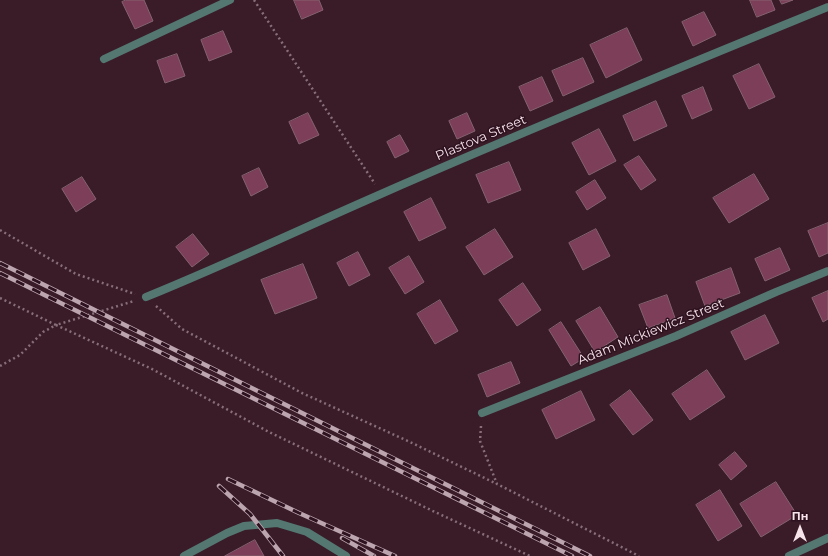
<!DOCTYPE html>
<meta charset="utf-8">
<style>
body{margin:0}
#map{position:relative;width:828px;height:556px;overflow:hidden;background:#391c28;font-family:Montserrat,sans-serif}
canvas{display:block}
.north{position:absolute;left:780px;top:508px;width:40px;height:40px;-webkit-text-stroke:3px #2e121f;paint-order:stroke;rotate:0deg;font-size:11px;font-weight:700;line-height:16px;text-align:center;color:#f7e3ea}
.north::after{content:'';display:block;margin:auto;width:14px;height:18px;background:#f7e3ea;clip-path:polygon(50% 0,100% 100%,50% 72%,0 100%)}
</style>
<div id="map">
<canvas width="828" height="556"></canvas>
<div class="north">Пн</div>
</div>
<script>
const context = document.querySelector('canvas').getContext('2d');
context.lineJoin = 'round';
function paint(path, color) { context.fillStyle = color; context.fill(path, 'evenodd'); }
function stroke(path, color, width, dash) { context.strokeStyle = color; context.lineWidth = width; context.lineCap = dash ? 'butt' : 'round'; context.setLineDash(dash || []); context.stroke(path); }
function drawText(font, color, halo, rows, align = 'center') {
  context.font = font + ' Montserrat,sans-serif'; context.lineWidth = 3; context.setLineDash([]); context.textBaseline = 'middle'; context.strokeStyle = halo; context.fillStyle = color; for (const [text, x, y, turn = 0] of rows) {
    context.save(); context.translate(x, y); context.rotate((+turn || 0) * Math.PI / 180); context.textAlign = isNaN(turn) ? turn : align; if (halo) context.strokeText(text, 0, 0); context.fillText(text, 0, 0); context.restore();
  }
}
const building = new Path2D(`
 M 126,0 L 144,0 L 153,21 L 135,29 L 122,2 Z
 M 294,0 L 319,0 L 323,10 L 302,19 Z
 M 750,0 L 771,0 L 775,10 L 757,17 Z
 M 780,0 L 793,0 L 782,4 Z
 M 704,12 L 716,35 L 693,46 L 682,22 Z
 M 627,28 L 642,60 L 606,78 L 590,45 Z
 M 223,31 L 232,52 L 209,61 L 201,40 Z
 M 177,54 L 185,76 L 165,83 L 157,61 Z
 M 583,58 L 594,82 L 563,96 L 552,71 Z
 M 759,64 L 775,97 L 749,109 L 733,76 Z
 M 542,77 L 553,101 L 530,111 L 519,87 Z
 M 703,87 L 712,110 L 692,119 L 682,96 Z
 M 656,101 L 667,126 L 634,141 L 623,116 Z
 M 308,113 L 319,135 L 299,144 L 289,122 Z
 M 467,113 L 475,131 L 457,139 L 449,121 Z
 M 599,129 L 616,161 L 589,175 L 572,143 Z
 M 400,135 L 409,151 L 395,158 L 387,142 Z
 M 639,156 L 656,180 L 641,190 L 624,165 Z
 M 509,162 L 521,190 L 488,203 L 476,175 Z
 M 259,168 L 268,187 L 251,196 L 242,176 Z
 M 754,174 L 769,199 L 729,223 L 713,198 Z
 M 82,177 L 96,199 L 76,212 L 62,189 Z
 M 595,180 L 606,198 L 587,210 L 576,192 Z
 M 431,198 L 446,228 L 419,241 L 404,212 Z
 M 828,223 L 828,253 L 819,257 L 808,231 Z
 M 495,229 L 513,257 L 484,275 L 466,247 Z
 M 596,229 L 610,256 L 583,270 L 569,243 Z
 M 193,234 L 209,254 L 192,267 L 176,247 Z
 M 780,248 L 790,270 L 765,281 L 755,259 Z
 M 358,252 L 370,275 L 349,286 L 337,263 Z
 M 409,256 L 424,282 L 405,294 L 389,268 Z
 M 303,264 L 317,298 L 275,314 L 261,280 Z
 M 731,268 L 740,293 L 705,306 L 696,282 Z
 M 523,283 L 541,310 L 517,326 L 499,300 Z
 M 828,291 L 828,319 L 823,322 L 812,298 Z
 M 667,295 L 675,318 L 648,328 L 639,305 Z
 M 440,300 L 458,331 L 435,344 L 417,314 Z
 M 600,307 L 618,337 L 595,352 L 576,321 Z
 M 765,315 L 779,343 L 745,360 L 731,332 Z
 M 561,322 L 584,358 L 571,366 L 549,330 Z
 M 511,362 L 520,383 L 487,397 L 478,375 Z
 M 707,370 L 725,397 L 690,420 L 672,394 Z
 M 630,390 L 653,420 L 633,435 L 610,405 Z
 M 581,391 L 595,420 L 556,439 L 542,410 Z
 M 735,452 L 747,466 L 731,480 L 719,465 Z
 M 776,482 L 797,515 L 761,537 L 740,504 Z
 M 720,490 L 742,526 L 718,541 L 696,505 Z
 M 255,540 L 264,556 L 225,556 Z`);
paint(building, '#7d3e59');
stroke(building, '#85626f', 1);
stroke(new Path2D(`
 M 254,0 L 375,184
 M 0,230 L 76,274 L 135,294
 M 0,298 L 56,325 L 134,301
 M 156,306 L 182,329 L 302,393 L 410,442 L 497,484
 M 0,366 L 20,355 L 43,332 L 56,325 L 152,369 L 269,432 L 435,512 L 530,556
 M 481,426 L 480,441 L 497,484 L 639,556`), '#876e78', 2.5, [2, 3]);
stroke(new Path2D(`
 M 184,556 L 227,533 L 244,526 L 277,523 L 307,532 L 346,556`), '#547771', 8);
stroke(new Path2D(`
 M 104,59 L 230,0
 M 146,297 C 225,265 303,228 381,194 C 529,129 679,68 828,7
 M 482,413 L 676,336 L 776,292 L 828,271
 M 789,556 L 828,538`), '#547771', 8);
const rail = new Path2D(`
 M 0,263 L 590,556
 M 0,273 L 572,556
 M 228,479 L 299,513 L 395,556
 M 219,486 L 250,514 L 283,556
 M 342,538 L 374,556`);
stroke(rail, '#bca5ae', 4.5);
stroke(rail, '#2e121f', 3, [9]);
drawText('13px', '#f7e3ea', '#2e121f', [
 ["Plastova Street",481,138,-23],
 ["Adam Mickiewicz Street",651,332,-22]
]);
</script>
